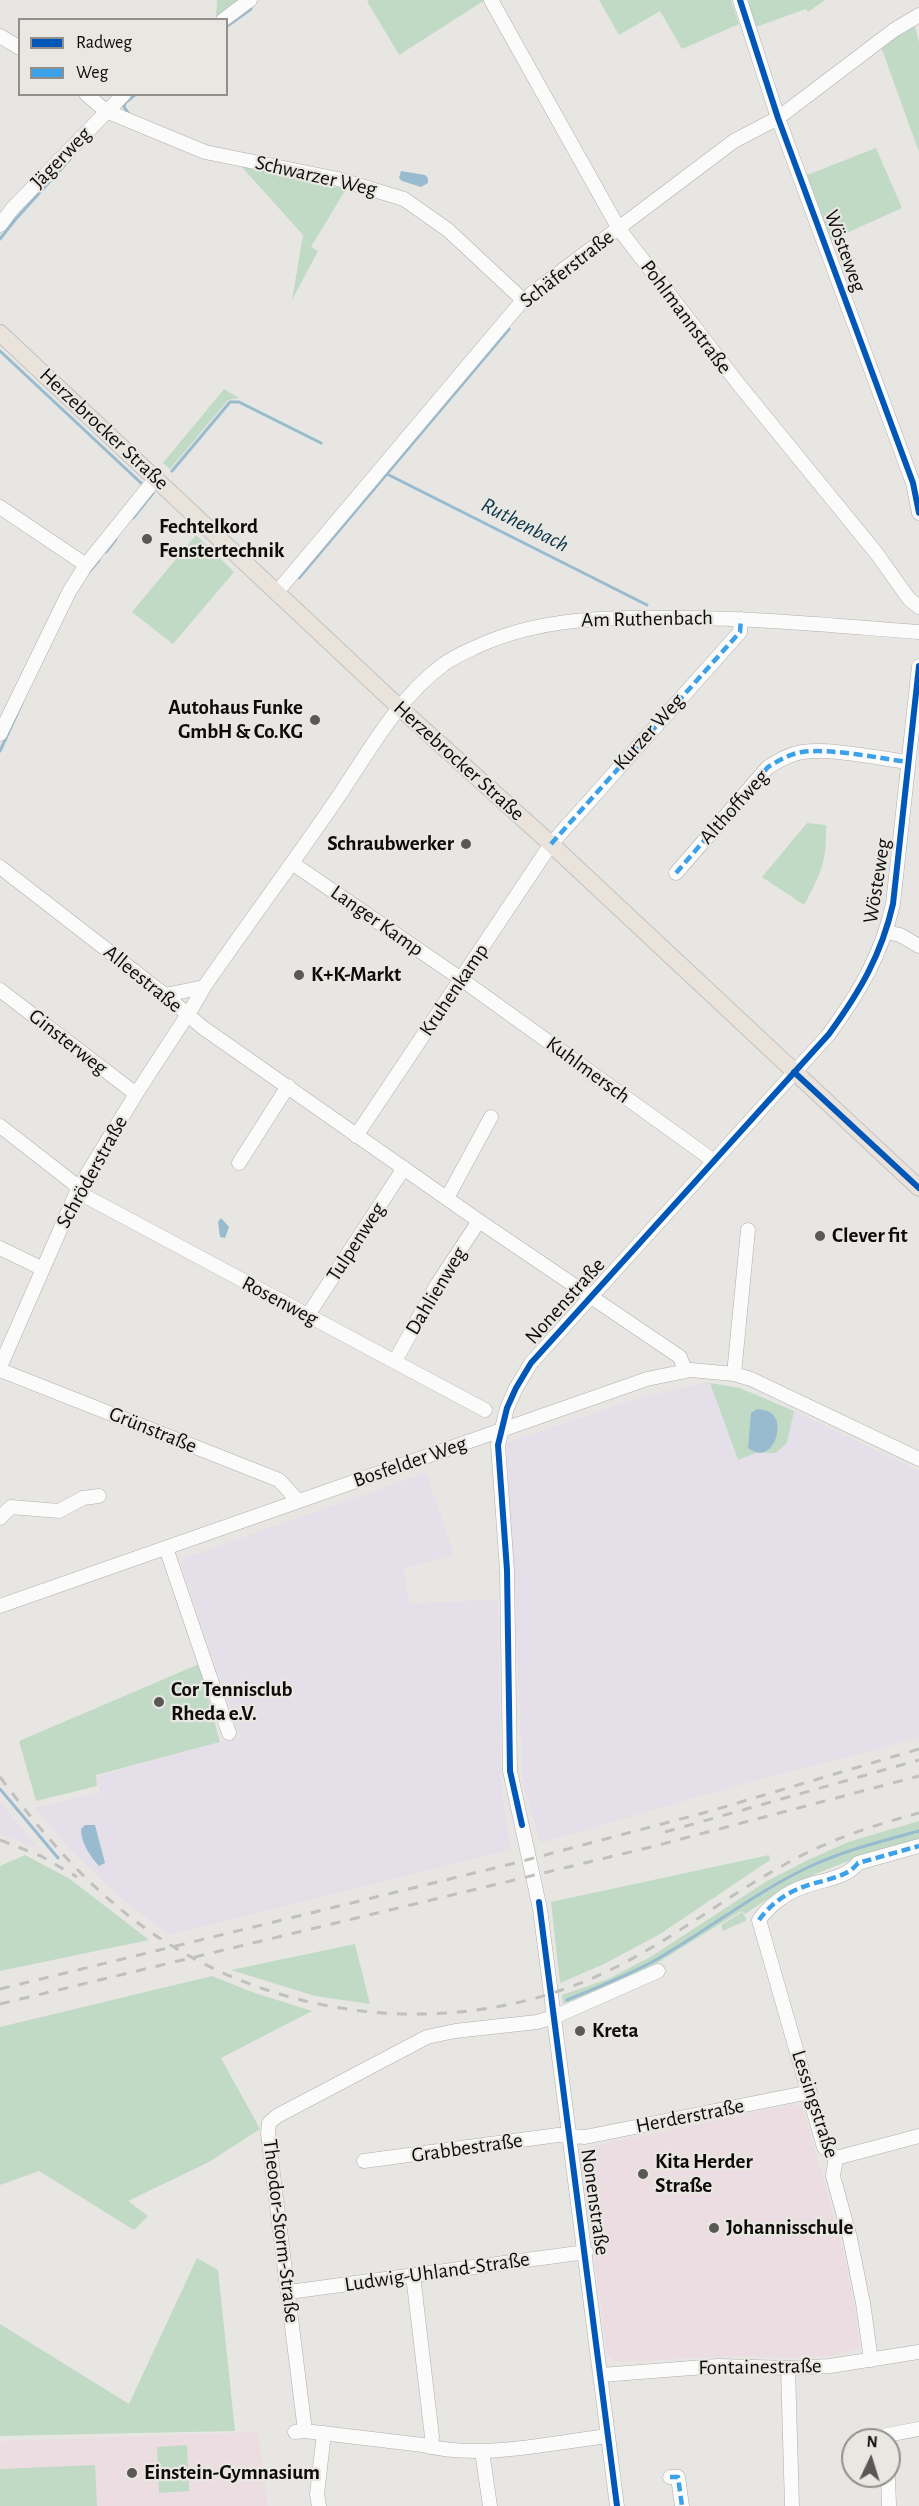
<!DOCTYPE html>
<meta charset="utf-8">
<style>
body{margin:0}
#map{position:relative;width:919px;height:2506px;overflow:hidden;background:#e8e6e3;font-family:"Alegreya Sans",sans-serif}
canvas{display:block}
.legend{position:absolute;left:18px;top:18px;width:210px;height:78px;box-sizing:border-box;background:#e9e7e2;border:2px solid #918f8c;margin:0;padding:8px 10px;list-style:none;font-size:18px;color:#0d0c0b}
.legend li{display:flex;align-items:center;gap:12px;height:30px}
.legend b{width:30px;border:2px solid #918f8c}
.north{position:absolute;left:841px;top:2428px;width:60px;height:60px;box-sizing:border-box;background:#e9e7e2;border:2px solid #918f8c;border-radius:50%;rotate:4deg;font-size:16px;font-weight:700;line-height:24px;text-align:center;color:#0d0c0b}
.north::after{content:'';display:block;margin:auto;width:21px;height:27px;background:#5a5857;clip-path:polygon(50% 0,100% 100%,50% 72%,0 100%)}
</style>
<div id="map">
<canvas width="919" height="2506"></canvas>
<ul class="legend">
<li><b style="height:8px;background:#0057b8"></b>Radweg</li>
<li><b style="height:8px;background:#3ca1e9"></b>Weg</li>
</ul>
<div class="north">N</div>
</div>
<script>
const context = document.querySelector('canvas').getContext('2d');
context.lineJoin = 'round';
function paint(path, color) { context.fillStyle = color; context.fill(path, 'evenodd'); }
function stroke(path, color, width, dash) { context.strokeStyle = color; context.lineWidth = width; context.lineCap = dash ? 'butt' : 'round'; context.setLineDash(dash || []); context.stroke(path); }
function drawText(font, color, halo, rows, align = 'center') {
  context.font = font + ' "Alegreya Sans",sans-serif'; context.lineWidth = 4.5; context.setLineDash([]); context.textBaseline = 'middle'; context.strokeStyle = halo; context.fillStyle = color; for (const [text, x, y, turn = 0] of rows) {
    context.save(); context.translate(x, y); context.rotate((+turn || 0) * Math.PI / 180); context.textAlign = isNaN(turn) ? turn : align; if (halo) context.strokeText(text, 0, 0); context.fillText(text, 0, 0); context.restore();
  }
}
paint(new Path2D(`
 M 706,1382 L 710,1383 L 738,1460 L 756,1453 L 776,1453 L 787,1443 L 794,1411 L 919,1471 L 919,1738 L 728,1788 L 541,1843 L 523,1785 L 507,1443 L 631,1400 Z
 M 426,1473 L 454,1554 L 403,1569 L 410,1604 L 498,1599 L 501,1788 L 511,1850 L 169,1935 L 122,1899 L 74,1854 L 35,1808 L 100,1793 L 97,1776 L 240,1737 L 181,1564 L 184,1558 Z
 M 0,1802 L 2,1804 L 38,1848 L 0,1835 Z`), '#e5dfe9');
paint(new Path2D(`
 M 795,2104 L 803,2109 L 841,2241 L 855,2309 L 860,2349 L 830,2356 L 790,2358 L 738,2356 L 619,2362 L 611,2358 L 607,2354 L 581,2157 L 587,2147 Z
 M 258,2432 L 268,2506 L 0,2506 L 0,2441 Z`), '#ebdde2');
paint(new Path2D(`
 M 217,0 L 241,0 L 216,18 Z
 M 369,0 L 485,0 L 399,55 L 367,1 Z
 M 599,0 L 731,0 L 739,24 L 682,49 L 660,11 L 619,35 Z
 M 747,0 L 825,0 L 808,12 L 806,9 L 756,27 Z
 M 915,26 L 919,42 L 919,152 L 881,47 Z
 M 876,148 L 902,208 L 829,241 L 807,175 Z
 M 241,166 L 346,189 L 311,247 L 318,251 L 292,300 L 303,235 Z
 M 224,389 L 239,398 L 228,400 L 170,469 L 163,463 Z
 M 196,535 L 234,572 L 173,644 L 132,612 Z
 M 807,823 L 826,825 C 827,861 821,874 804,905 L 762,877 Z
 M 710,1383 L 740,1388 L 794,1411 L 787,1443 L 776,1453 L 756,1453 L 738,1460 Z
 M 199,1664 L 220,1742 L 96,1775 L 97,1786 L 36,1801 L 19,1741 Z
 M 919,1821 L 919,1839 C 855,1857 800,1875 745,1914 L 741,1911 L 657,1963 L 610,1985 L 563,2004 L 562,1995 L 608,1979 L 652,1956 L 767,1881 L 808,1860 L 848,1842 Z
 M 25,1855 L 70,1879 L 149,1940 L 0,1971 L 0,1866 Z
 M 769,1855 L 770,1860 L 660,1934 L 604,1964 L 560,1983 L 551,1902 Z
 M 742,1912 L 747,1920 L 723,1931 L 721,1925 Z
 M 355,1944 L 370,2004 L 315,1996 L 231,1970 Z
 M 212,1976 L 255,1993 L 312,2011 L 221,2058 L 260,2129 L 209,2162 L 128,2201 L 148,2216 L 134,2230 L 39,2171 L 0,2185 L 0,2027 Z
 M 197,2258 L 218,2270 L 235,2431 L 0,2436 L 0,2324 L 129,2404 Z
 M 187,2445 L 189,2491 L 159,2493 L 157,2447 Z
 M 95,2465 L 97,2506 L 0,2506 L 0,2469 Z`), '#c1dac6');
paint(new Path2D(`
 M 401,171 L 425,175 L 428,178 L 428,183 L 421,187 L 402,181 L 399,178 Z
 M 221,1218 L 229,1227 L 225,1238 L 220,1237 L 218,1222 Z
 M 757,1409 C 763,1410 770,1410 774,1416 C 784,1427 772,1466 748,1448 L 751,1413 Z
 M 85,1825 L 95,1825 L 105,1863 L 99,1866 C 90,1856 81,1843 81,1829 Z`), '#98bbcf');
stroke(new Path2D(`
 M 226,27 L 251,9
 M 129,114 L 124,107 L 125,103 L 136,94
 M 0,239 L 15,220 L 70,159
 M 0,351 L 141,483
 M 172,471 L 230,402 L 239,402 L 321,443
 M 387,474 L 647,605
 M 133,518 L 153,493
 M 106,552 L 116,539
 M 89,572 L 99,560
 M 299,578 L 509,329
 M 0,751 L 22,703
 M 0,1789 L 58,1858
 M 567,2000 C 596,1988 626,1976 654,1961 C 707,1931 755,1892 811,1866 C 846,1850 882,1841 919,1831`), '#98bbcf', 3);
const minor = new Path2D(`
 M 491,0 L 619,229 L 740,386 L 877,554 L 909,599 L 919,607
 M 740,0 L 778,118 L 913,483 L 919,513
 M 223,20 L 250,0
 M 0,36 L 20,48
 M 86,94 L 106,111 L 205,152 L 338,179 L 404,199 L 448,230 L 523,300
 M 0,225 L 12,209 L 124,94
 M 0,507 L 86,565
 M 277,592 L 523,300 L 734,141 L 778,118 L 894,30 L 919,15
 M 0,734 L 69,592 L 86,565 L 156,478
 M 292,863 L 461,979 L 714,1161
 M 0,867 L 165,995 L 202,1027 L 479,1221 L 680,1357 L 685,1371
 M 676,873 L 768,767 C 778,761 789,754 802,752 C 832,748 877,758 908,762
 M 886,932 L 900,935 L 919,946
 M 0,990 L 136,1094
 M 165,995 L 204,987
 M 0,1126 L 72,1182 L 87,1197 L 485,1410
 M 356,1136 L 551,844 L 740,632 L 741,619
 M 239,1163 L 288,1086
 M 447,1198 L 491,1117
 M 0,1248 L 43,1269
 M 308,1315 L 404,1168
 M 395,1361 L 438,1283 L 479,1221
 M 0,1367 L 78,1189 L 136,1094 L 192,1008 L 204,987 C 246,926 290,867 332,806 C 366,757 395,700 444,664 C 453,657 465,652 476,647 C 540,617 610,617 680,618 C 760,618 839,626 919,632
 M 0,1370 L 279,1480 L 298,1501
 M 734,1374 L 748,1230
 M 0,1518 L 11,1507 L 59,1511 L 83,1498 L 99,1496
 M 166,1548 L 229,1733
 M 0,1606 L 647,1379 L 691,1370 L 734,1374 L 751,1379 L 919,1459
 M 836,2158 L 824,2147 L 759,1920 C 769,1906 785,1893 803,1887 C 820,1880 846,1879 858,1863 L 919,1846
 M 836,2158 L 833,2176 L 850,2238 L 863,2303 L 871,2360
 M 836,2158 L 919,2136
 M 364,2161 L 558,2135 L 585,2137 L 810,2092
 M 413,2275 L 432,2437 L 430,2447
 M 289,2292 L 586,2252
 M 788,2368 L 792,2506
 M 601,2375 L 718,2366 L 788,2368 L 830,2366 L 919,2352
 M 305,2431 L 268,2134 L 269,2123 L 277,2116 L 427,2037 L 455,2031 L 537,2022 L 554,2017 L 658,1971
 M 295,2432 L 305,2431 L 423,2445 C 480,2460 549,2443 608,2436
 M 887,2440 L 887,2435 L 919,2429
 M 482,2451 L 490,2506
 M 888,2476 L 889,2506
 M 670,2477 L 678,2477 L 682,2506
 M 319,2506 L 317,2494 L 324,2433
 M 617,2506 L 540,1909 L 510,1771 L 507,1570 L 498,1445 L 507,1408 L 516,1388 L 531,1363 L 829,1034 C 860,991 881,956 893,904 L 919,666`);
const major = new Path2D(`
 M 0,333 L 400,708 L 551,844 L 919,1188`);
stroke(minor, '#afaeac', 15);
stroke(major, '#c2c1bf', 18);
stroke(minor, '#fcfbfb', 14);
stroke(major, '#e9e3dc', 16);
stroke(new Path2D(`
 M 0,1777 C 38,1828 79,1877 129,1916 C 262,2021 452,2045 606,1972 C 668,1943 722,1899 782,1866 C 825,1841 871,1826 919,1813
 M 665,1832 L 919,1760
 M 0,1840 L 41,1856 L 77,1877
 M 0,1989 L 515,1863 L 707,1812 L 919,1749
 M 0,2004 L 651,1847 L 919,1776`), '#c0c0be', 3, [10, 10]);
stroke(new Path2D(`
 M 551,844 L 740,632 L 741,619
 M 676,873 L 768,767 C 778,761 789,754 802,752 C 832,748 877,758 908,762
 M 759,1920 C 769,1906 785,1893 803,1887 C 820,1880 846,1879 858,1863 L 919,1846
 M 670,2477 L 678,2477 L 682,2506`), '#3ca1e9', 4.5, [9, 4.5]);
stroke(new Path2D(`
 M 740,0 L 778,118 L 913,483 L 919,513
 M 794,1072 L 919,1188
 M 522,1825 L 510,1771 L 507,1570 L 498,1445 L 507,1408 L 516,1388 L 531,1363 L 829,1034 C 860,991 881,956 893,904 L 919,666
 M 539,1902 L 617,2506`), '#0057b8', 6);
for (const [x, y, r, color] of [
 [147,539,6,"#5a5857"],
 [315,720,6,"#5a5857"],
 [466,844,6,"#5a5857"],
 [299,975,6,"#5a5857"],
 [820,1236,6,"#5a5857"],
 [159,1702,6,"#5a5857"],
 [580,2031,6,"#5a5857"],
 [643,2174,6,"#5a5857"],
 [714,2228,6,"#5a5857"],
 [132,2473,6,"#5a5857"]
]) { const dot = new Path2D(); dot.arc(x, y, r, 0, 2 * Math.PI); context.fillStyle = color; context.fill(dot); stroke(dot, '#e9e7e2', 2); }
drawText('21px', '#0d0c0b', '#e9e7e2', [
 ["Jägerweg",61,158,-46],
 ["Schwarzer Weg",316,176,13],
 ["Wösteweg",845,251,70],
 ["Schäferstraße",567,269,-38],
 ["Pohlmannstraße",686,317,53],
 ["Herzebrocker Straße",104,429,43],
 ["Am Ruthenbach",647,619,-1],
 ["Kurzer Weg",649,732,-48],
 ["Herzebrocker Straße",459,761,42],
 ["Althoffweg",734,807,-48],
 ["Wösteweg",877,881,-81],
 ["Langer Kamp",377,921,35],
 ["Alleestraße",143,979,39],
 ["Kruhenkamp",454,990,-56],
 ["Ginsterweg",68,1042,38],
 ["Kuhlmersch",588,1070,36],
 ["Schröderstraße",92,1172,-61],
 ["Tulpenweg",356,1242,-57],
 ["Dahlienweg",436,1291,-59],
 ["Rosenweg",280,1301,28],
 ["Nonenstraße",565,1301,-48],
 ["Grünstraße",153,1430,22],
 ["Bosfelder Weg",410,1462,-19],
 ["Lessingstraße",815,2104,72],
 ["Herderstraße",690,2116,-11],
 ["Grabbestraße",467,2148,-8],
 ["Nonenstraße",595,2202,82],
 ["Theodor-Storm-Straße",281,2231,83],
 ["Ludwig-Uhland-Straße",437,2272,-8],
 ["Fontainestraße",760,2367,-1]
]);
drawText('bold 21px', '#0d0c0b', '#e9e7e2', [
 ["Fechtelkord",159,527],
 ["Fenstertechnik",159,551],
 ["Autohaus Funke",303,708,"right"],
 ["GmbH & Co.KG",303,732,"right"],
 ["Schraubwerker",454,844,"right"],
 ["K+K-Markt",311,975],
 ["Clever fit",832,1236],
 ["Cor Tennisclub",171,1690],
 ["Rheda e.V.",171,1714],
 ["Kreta",592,2031],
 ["Kita Herder",655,2162],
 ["Straße",655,2186],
 ["Johannisschule",726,2228],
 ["Einstein-Gymnasium",144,2473]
], 'left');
drawText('italic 22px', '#07354a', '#e9e7e2', [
 ["Ruthenbach",525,525,27]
]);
</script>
